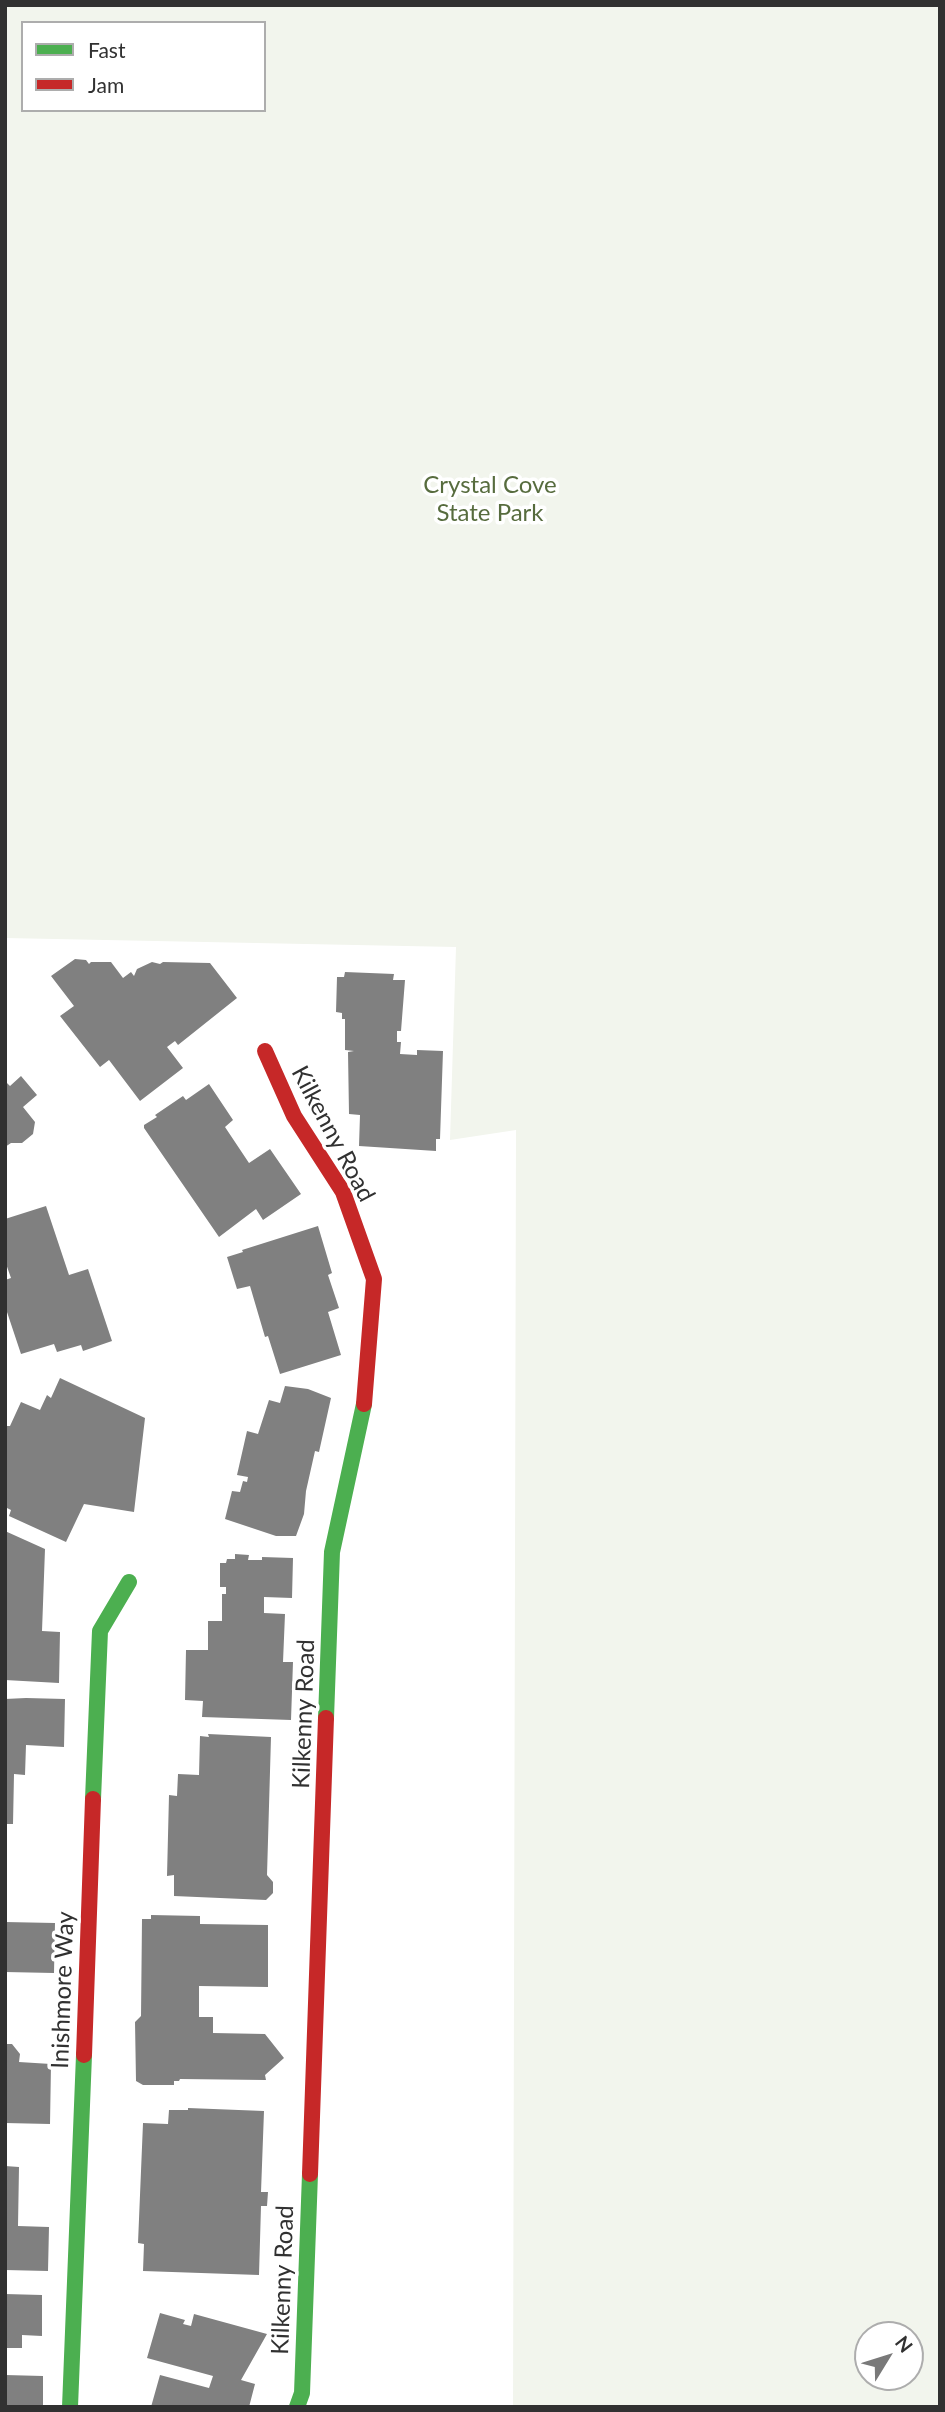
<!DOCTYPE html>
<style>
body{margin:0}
#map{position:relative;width:945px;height:2412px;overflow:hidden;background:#fff;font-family:Lato,sans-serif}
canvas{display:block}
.frame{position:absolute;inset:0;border:7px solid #313131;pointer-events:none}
.legend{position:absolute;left:21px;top:21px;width:245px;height:91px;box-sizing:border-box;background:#fff;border:2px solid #adadad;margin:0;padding:9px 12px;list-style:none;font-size:21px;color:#313131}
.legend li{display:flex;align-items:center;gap:14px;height:35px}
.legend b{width:35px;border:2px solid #adadad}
.north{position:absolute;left:854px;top:2321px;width:70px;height:70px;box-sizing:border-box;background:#fff;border:2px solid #adadad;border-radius:50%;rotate:52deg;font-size:19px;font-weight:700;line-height:28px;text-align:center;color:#313131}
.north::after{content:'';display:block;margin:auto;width:24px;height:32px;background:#797979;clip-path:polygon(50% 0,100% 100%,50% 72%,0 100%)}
</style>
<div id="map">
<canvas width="945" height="2412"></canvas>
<div class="frame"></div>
<ul class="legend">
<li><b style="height:9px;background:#4caf50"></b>Fast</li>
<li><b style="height:9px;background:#c62828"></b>Jam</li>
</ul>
<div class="north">N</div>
</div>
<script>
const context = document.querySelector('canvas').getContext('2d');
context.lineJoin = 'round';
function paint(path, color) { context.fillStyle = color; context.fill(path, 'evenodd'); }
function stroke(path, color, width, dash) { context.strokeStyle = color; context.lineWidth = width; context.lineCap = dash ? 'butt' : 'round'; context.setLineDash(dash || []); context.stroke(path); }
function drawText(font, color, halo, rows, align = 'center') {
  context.font = font + ' Lato,sans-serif'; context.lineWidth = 7; context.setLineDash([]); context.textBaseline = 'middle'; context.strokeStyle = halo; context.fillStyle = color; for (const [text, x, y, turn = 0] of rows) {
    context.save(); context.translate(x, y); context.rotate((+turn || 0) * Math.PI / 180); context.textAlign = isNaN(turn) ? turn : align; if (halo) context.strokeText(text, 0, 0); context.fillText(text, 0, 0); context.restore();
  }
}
paint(new Path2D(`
 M 5,5 L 940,5 L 940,2407 L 513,2407 L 516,1130 L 450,1140 L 456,947 L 5,938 ZM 23,23 L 264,23 L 264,110 L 23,110 ZM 868,2335 L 910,2335 L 910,2377 L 868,2377 Z`), '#f2f5ed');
paint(new Path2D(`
 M 75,959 L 86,960 L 89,964 L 91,962 L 111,962 L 123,978 L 131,972 L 134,976 L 137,969 L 152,962 L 160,964 L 163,962 L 210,963 L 237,998 L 178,1045 L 175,1041 L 167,1047 L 183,1068 L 140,1101 L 109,1060 L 100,1067 L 60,1016 L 74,1006 L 51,976 Z
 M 345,972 L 394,974 L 393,980 L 405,980 L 401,1031 L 397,1031 L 397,1042 L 401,1042 L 400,1054 L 417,1055 L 417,1050 L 443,1051 L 440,1139 L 436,1139 L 436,1151 L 359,1146 L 360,1115 L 349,1114 L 348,1052 L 354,1051 L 345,1050 L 345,1019 L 342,1019 L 342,1013 L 336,1012 L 337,977 L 344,977 Z
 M 21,1076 L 37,1095 L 23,1107 L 35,1122 L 33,1134 L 22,1143 L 11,1143 L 5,1147 L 5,1081 L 10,1086 Z
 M 209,1084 L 233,1120 L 225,1127 L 249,1163 L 270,1149 L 301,1194 L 263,1220 L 256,1209 L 219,1237 L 144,1128 L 144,1125 L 157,1117 L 155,1115 L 183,1096 L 186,1100 Z
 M 46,1206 L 69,1275 L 88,1269 L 112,1341 L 83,1351 L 81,1345 L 57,1352 L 54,1344 L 21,1354 L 5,1306 L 5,1296 L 7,1295 L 5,1280 L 11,1278 L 5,1261 L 5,1219 Z
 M 318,1226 L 332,1273 L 328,1275 L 339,1308 L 328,1312 L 341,1355 L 280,1374 L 268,1336 L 265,1337 L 250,1286 L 237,1289 L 227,1257 L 243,1252 L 242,1250 Z
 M 60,1378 L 145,1418 L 134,1512 L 84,1504 L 66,1542 L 9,1516 L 11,1510 L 5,1507 L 5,1426 L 10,1426 L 21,1402 L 40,1410 L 47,1395 L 51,1398 Z
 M 285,1386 L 308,1389 L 331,1398 L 319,1452 L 315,1451 L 306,1491 L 304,1514 L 296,1536 L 276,1536 L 225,1519 L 232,1491 L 240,1492 L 243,1481 L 247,1482 L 248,1477 L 237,1475 L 247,1431 L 258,1434 L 269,1400 L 280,1403 Z
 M 5,1531 L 45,1549 L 42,1631 L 60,1632 L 59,1683 L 5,1680 Z
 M 235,1554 L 249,1555 L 248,1560 L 262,1560 L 262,1557 L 293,1558 L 292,1598 L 264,1597 L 264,1613 L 285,1614 L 283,1662 L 293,1662 L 291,1720 L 202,1717 L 203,1701 L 185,1700 L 186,1650 L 208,1650 L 208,1621 L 222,1621 L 222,1594 L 226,1594 L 226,1587 L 220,1587 L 220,1563 L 226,1563 L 227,1559 L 235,1559 Z
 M 26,1698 L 65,1699 L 64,1747 L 26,1745 L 25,1775 L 14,1774 L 13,1824 L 5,1824 L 5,1699 Z
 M 208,1734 L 271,1737 L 267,1875 L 273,1882 L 273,1893 L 266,1900 L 174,1896 L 174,1875 L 167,1876 L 169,1795 L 177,1796 L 178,1774 L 199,1775 L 200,1736 L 209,1737 Z
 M 151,1915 L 200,1916 L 200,1924 L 268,1925 L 268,1987 L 199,1986 L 199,2017 L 213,2017 L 213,2033 L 265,2034 L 284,2058 L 265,2075 L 266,2080 L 180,2079 L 179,2081 L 174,2081 L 174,2085 L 143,2085 L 136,2081 L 135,2022 L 141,2016 L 142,1919 L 151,1919 Z
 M 5,1922 L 55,1923 L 54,1973 L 5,1972 Z
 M 5,2044 L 12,2044 L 20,2054 L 19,2062 L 51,2064 L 50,2124 L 5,2123 Z
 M 188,2108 L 264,2111 L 261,2192 L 268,2192 L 267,2206 L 261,2206 L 259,2275 L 143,2271 L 144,2244 L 138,2243 L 143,2123 L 168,2124 L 169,2110 L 188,2110 Z
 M 5,2166 L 19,2167 L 18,2226 L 49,2227 L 48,2271 L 5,2270 Z
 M 5,2294 L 42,2295 L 42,2336 L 22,2335 L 22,2348 L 5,2348 Z
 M 160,2313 L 185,2320 L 183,2324 L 191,2326 L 194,2314 L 267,2334 L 241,2380 L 255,2384 L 249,2407 L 151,2407 L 160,2375 L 209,2388 L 213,2376 L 147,2358 Z
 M 5,2375 L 43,2376 L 43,2407 L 5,2407 Z`), '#808080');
stroke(new Path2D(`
 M 326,1718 L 332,1552 L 364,1404
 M 93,1799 L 100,1631 L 129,1582
 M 70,2407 L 84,2055
 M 297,2407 L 302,2393 L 310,2174`), '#4caf50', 16);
stroke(new Path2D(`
 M 265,1051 L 294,1116 L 343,1192 L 374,1279 L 364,1404
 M 84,2055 L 93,1799
 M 310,2174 L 326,1718`), '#c62828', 16);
drawText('24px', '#576c3e', '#fff', [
 ["Crystal Cove",490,485],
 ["State Park",490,513]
]);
drawText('24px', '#313131', '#fff', [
 ["Kilkenny Road",333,1134,62],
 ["Kilkenny Road",304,1714,-88],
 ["Inishmore Way",63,1990,-88],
 ["Kilkenny Road",283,2280,-88]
]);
</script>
